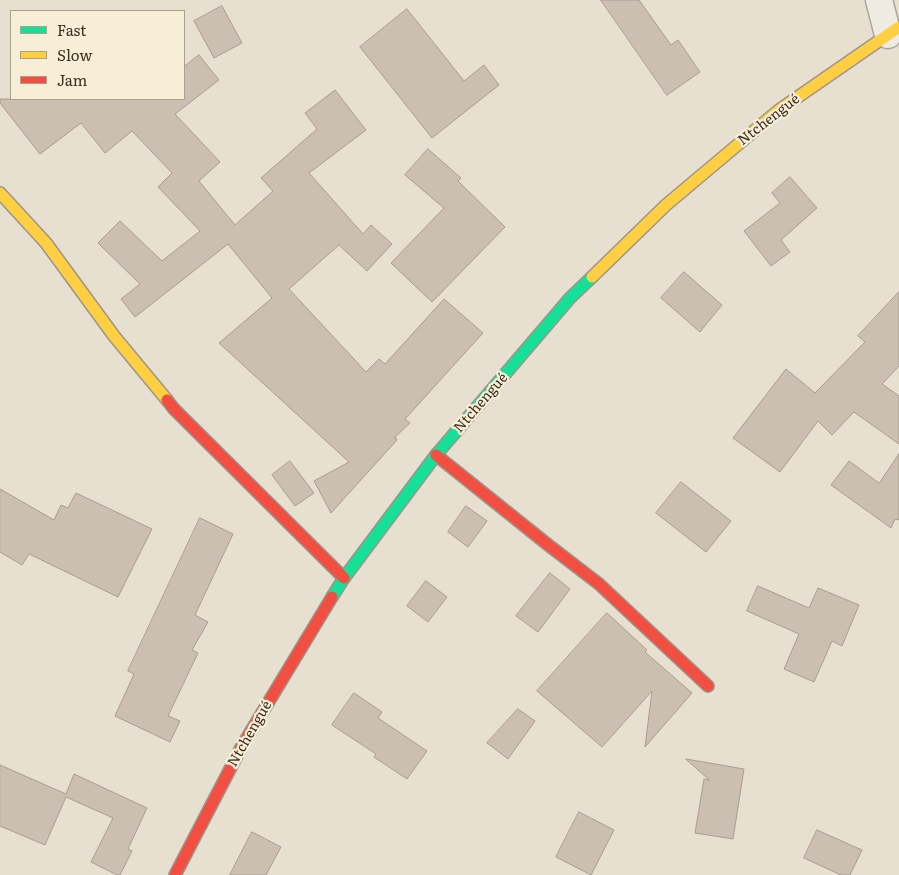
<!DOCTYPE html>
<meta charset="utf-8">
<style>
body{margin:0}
#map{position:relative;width:899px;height:875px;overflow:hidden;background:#e7e0d1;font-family:Literata,serif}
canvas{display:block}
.legend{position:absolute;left:10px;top:10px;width:175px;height:90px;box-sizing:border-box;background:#f7eed8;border:1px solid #ada18e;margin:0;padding:6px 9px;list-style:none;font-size:15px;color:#3d2e20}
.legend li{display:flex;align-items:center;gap:10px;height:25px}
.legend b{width:25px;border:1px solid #ada18e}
</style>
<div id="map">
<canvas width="899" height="875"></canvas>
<ul class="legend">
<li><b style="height:6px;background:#16e098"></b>Fast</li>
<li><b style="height:6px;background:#ffcf43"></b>Slow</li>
<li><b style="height:6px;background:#f24e42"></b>Jam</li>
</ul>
</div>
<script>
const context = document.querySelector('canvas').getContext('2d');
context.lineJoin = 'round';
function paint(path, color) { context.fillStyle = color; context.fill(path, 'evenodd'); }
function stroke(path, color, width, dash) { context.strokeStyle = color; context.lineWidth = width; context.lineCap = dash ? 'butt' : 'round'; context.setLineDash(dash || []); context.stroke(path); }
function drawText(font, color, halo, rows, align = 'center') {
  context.font = font + ' Literata,serif'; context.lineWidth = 4.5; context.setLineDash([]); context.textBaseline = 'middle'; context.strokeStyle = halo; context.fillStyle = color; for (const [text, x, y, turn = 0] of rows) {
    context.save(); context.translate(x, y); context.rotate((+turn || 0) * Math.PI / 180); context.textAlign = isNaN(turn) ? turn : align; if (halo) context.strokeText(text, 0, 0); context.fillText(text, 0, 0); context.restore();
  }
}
const building = new Path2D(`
 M 601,0 L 639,0 L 671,45 L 678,40 L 700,72 L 667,95 Z
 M 222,6 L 242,43 L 214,58 L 194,21 Z
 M 407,9 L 464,81 L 484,65 L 499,85 L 432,138 L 360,47 Z
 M 199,55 L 219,80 L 175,114 L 220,162 L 199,181 L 235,225 L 273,191 L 261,178 L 317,129 L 305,113 L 335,90 L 366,130 L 309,173 L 363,234 L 371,225 L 392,244 L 367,271 L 339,245 L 289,289 L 366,372 L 379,359 L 385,364 L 444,299 L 483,333 L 405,419 L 410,423 L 394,438 L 396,438 L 397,440 L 331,513 L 314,481 L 349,462 L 219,343 L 272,298 L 228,244 L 135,317 L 121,299 L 140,284 L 98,243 L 120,221 L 162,261 L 200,231 L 158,187 L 172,173 L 132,131 L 105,153 L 81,123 L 40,154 L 0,103 L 0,99 L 184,99 L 184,67 Z
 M 428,149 L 461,178 L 458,181 L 505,227 L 432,302 L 391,263 L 444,208 L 405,175 Z
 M 790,177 L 817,208 L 781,240 L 790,252 L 771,266 L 744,231 L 780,203 L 772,193 Z
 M 684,272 L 722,305 L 700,332 L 661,298 Z
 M 899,292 L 899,366 L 882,384 L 899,396 L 899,444 L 854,412 L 832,435 L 818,421 L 780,472 L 733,438 L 786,369 L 815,393 L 865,342 L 858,336 Z
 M 899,454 L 899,520 L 895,519 L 891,528 L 831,485 L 849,461 L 879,483 Z
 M 290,461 L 314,493 L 295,506 L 272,475 Z
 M 681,482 L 731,521 L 706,552 L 656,513 Z
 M 0,489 L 54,520 L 61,505 L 68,508 L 76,493 L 152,529 L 118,597 L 29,554 L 22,565 L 0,552 Z
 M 466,506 L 487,521 L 468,547 L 448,532 Z
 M 200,518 L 233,534 L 195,615 L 208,622 L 192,650 L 198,653 L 168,716 L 180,721 L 170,742 L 115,716 L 134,674 L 128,671 Z
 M 550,573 L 570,589 L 538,632 L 516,616 Z
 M 426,581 L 447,597 L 428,622 L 407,606 Z
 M 758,586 L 809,608 L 818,588 L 859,605 L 842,646 L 832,641 L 814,682 L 784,669 L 799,634 L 747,611 Z
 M 607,613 L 647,650 L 645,652 L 692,693 L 645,747 L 652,691 L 602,747 L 537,691 Z
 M 354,693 L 382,712 L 378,718 L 427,751 L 407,779 L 374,757 L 376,754 L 332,725 Z
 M 518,709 L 535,721 L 508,759 L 487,743 Z
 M 686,759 L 744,769 L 733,839 L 695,833 L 704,779 L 709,780 Z
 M 0,765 L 66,794 L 74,774 L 147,808 L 128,849 L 132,851 L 120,875 L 117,875 L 91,862 L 113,818 L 66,797 L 45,845 L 0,826 Z
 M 579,812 L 614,830 L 591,875 L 556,857 Z
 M 817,830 L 862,850 L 850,875 L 841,875 L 804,858 Z
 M 252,832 L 281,847 L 266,875 L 230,875 Z`);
paint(building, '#cbbfb2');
stroke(building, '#a89c90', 1);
const street = new Path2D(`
 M 879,0 L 888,35`);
const fast = new Path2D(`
 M 332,597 L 344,578 L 436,455 L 570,298 L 592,277`);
const slow = new Path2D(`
 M 0,193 L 46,243 L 114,336 L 167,400
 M 592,277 L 666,205 L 779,110 L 899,27`);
const jam = new Path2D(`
 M 167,400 L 174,409 L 344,578
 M 436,455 L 547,544 L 599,584 L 708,686
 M 175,875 L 242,746 L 332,597`);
stroke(street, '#ada599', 29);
stroke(fast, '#9c958a', 14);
stroke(slow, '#9c958a', 14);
stroke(jam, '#9c958a', 14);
stroke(street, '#efebe3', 26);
stroke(fast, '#16e098', 11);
stroke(slow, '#ffcf43', 11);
stroke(jam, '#f24e42', 11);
drawText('14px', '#3d2e20', '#f7eed8', [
 ["Ntchengué",769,120,-38],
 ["Ntchengué",481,403,-49],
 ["Ntchengué",250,734,-60]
]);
</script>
